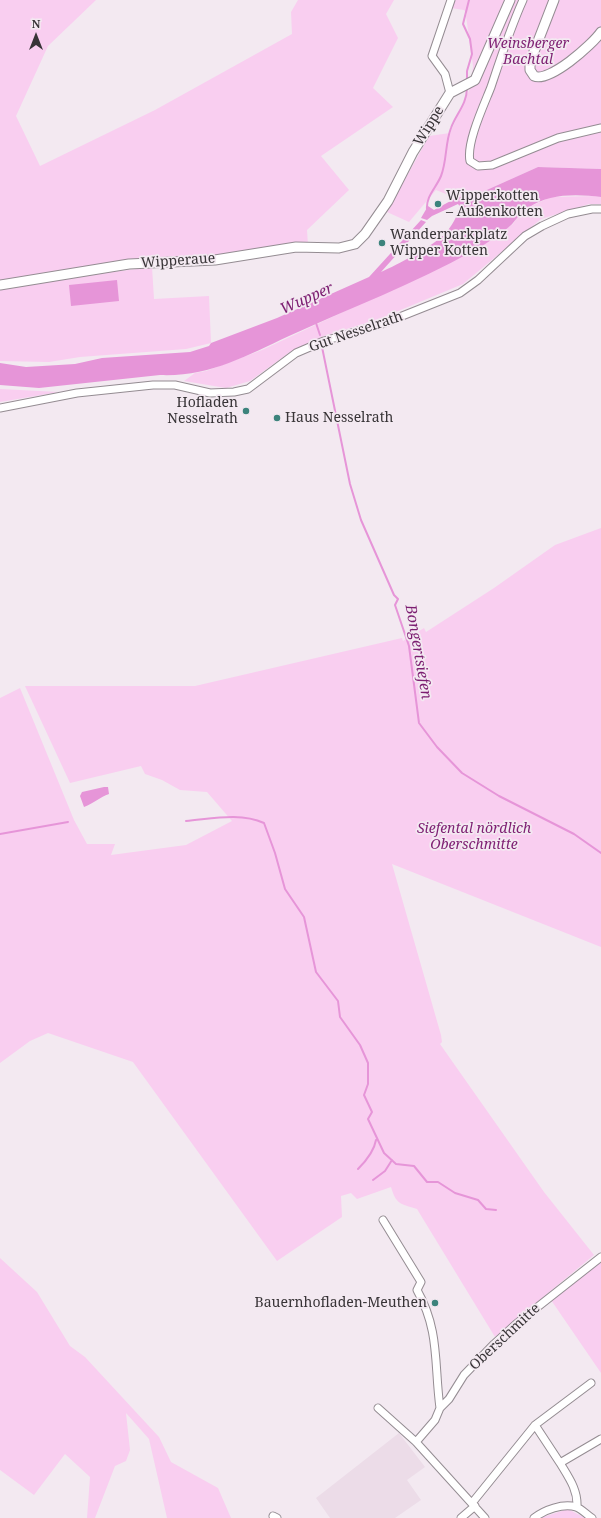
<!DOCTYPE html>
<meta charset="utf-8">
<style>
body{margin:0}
#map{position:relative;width:601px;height:1518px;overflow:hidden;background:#f3e9f1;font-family:"Noto Serif",serif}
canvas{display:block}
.north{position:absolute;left:16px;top:16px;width:40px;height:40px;-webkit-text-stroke:3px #f3e9f1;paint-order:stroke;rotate:0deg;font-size:11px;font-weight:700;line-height:16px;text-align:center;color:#383437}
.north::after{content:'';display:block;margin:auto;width:14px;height:18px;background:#383437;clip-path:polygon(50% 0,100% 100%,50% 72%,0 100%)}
</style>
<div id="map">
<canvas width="601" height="1518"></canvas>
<div class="north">N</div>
</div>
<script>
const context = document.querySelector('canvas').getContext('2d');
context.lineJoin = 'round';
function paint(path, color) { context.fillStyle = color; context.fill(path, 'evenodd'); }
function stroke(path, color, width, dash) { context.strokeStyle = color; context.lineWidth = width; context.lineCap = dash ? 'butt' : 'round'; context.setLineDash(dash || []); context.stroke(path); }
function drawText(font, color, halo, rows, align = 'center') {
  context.font = font + ' "Noto Serif",serif'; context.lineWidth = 3.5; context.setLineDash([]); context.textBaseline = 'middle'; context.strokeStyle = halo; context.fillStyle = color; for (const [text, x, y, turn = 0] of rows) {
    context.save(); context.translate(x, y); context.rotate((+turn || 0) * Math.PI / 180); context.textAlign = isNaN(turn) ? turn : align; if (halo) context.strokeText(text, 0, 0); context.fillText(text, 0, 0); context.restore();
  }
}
paint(new Path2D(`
 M 399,1433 L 425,1467 L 407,1480 L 421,1500 L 395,1518 L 330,1518 L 316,1498 Z`), '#ecdce8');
paint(new Path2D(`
 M 0,0 L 96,0 L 48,46 L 16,116 L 40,166 L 155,110 L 292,34 L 291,12 L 298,0 L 394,0 L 386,14 L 398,38 L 373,88 L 393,107 L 321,156 L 349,190 L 307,230 L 308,245 L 196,257 L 151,260 L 42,273 L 0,282 Z
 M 452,0 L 601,0 L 601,169 L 538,167 L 480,193 L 456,198 L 436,190 L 409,222 L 387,212 L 429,136 L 450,133 L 471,86 L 473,66 L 466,16 L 467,13 L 464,10 L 451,8 Z
 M 594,196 L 601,197 L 601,204 L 589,204 L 541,219 L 463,284 L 379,319 L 324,336 L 290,352 L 250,381 L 226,388 L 184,381 L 195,373 L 206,371 L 262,350 L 475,250 L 513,224 L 518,216 L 529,207 L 551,197 Z
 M 152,267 L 154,299 L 209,296 L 211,343 L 186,349 L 80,357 L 49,362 L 0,361 L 0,289 L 42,281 Z
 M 0,389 L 59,392 L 0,402 Z
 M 601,528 L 601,947 L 392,864 L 441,1035 L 442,1042 L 440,1044 L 544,1192 L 594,1255 L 495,1337 L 417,1209 C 400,1204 396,1204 391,1187 L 357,1199 L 351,1193 L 341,1196 L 342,1217 L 277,1261 L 133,1062 L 48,1033 L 30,1041 L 0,1063 L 0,698 L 20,688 L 74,820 L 87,844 L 115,844 L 111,855 L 186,845 L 232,821 L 207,792 L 180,790 L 162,780 L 145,774 L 141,766 L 70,783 L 25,686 L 195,686 L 402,638 L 403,641 L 424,628 L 426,632 L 494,588 L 555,545 Z
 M 0,1258 L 37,1292 L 70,1346 L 85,1357 L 159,1437 L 171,1462 L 218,1488 L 231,1518 L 167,1518 L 149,1439 L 126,1413 L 130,1450 L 126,1461 L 115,1466 L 95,1518 L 87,1518 L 90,1477 L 65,1454 L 34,1495 L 0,1470 Z
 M 601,1262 L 601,1373 L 551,1300 Z
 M 568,1509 L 585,1518 L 540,1518 Z`), '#f9cef0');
paint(new Path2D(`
 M 538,167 L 601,169 L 601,197 C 578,194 548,193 528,208 C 521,212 518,217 513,223 C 507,230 483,246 473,251 C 414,284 350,308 289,336 C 246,356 209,377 160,375 L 39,388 L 0,385 L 0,363 L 26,367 L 75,364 L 102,358 L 190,352 L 209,346 L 211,343 L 277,318 L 369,277 L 421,220 L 426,222 L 381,272 C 397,265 433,246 445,234 C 452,226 456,217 461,208 L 458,204 L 432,216 L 427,220 L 421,218 L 428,206 L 434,210 L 456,198 L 480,193 Z
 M 117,280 L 119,301 L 71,306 L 69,285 Z
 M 104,787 L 108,787 L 109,794 C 100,797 94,803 84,807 L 80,796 L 82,792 Z`), '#e695d8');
stroke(new Path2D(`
 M 467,82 L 467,71 L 472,54 L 470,39 L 463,24 L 469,0
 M 427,209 C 426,196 436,188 441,176 C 447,161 445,143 451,128 C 456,114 467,104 467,88
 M 316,323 L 320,335
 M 322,347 L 350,484 L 361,520 L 394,595 L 398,599 L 395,605 L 409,646 L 419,723 L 437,747 L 462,773 L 499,796 L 574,834 L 601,853
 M 186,821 C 211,819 240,812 264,823 L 275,853 L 285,889 L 304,917 L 316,972 L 338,1001 L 340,1017 L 360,1045 L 368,1063 L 368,1084 L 364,1095 L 372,1112 L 368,1119 L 384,1153 L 396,1164 L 414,1166 L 427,1182 L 438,1182 L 455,1193 L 478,1200 L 486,1209 L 496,1210
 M 0,834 L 68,822
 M 358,1169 C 366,1161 374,1152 376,1140
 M 373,1180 L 385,1171 L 392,1160`), '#e695d8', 2);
const minor = new Path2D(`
 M 523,0 C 510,29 501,57 491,87 C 484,105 466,143 470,161 L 478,166 L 492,165 L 558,138 L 601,128
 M 450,93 L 445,74 L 432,56 L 451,0
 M 0,408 L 77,393 L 153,385 L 175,385 L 210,393 L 234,392 L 248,389 L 296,353 L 324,341 L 382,324 L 460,293 L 478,280 L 525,236 L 542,226 L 568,214 L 592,209 L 601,209
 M 383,1220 L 421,1282 L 417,1290 C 440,1331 434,1364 440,1408
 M 378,1408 L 416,1442 L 485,1518
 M 535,1425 L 560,1463 L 601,1439
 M 416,1442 L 435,1420 L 440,1408 L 449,1399 L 464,1375 L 494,1344 L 516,1324 L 601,1257
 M 560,1463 C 569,1478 578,1490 577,1507
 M 472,1503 L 535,1425 L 591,1383
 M 273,1516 L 277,1518
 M 461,1518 L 475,1506
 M 534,1518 C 544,1510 563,1503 576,1507 C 582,1509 587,1515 592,1518`);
const tertiary = new Path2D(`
 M 554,0 L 530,62 L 530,70 L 534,76 C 549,83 592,45 601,32
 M 0,285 L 129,264 L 215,260 L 296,247 L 339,248 L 355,244 L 365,234 L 388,201 L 413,152 L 450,93 L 475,80 L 510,0`);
stroke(minor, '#948c92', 9);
stroke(tertiary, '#948c92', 11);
stroke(minor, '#fff', 7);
stroke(tertiary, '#fff', 9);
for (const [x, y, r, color] of [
 [438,204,4,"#3c837c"],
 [382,243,4,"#3c837c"],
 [246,411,4,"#3c837c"],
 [277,418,4,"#3c837c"],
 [435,1303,4,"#3c837c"]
]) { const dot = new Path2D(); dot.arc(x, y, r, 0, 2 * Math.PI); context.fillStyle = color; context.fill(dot); stroke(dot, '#f3e9f1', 1.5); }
drawText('italic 14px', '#7f2174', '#f3e9f1', [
 ["Weinsberger",528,44],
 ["Bachtal",528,60],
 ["Siefental nördlich",474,829],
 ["Oberschmitte",474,845]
]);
drawText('14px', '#383437', '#f3e9f1', [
 ["Wippe",429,126,-58],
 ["Wipperaue",178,261,-4],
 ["Gut Nesselrath",356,332,-19],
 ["Oberschmitte",505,1337,-43]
]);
drawText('14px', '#383437', '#f3e9f1', [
 ["Wipperkotten",446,196],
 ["– Außenkotten",446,212],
 ["Wanderparkplatz",390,235],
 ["Wipper Kotten",390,251],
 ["Hofladen",238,403,"right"],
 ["Nesselrath",238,419,"right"],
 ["Haus Nesselrath",285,418],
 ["Bauernhofladen-Meuthen",427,1303,"right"]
], 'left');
drawText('italic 15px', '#7c1e71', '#f3e9f1', [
 ["Wupper",307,299,-24],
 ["Bongertsiefen",418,652,80]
]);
</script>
